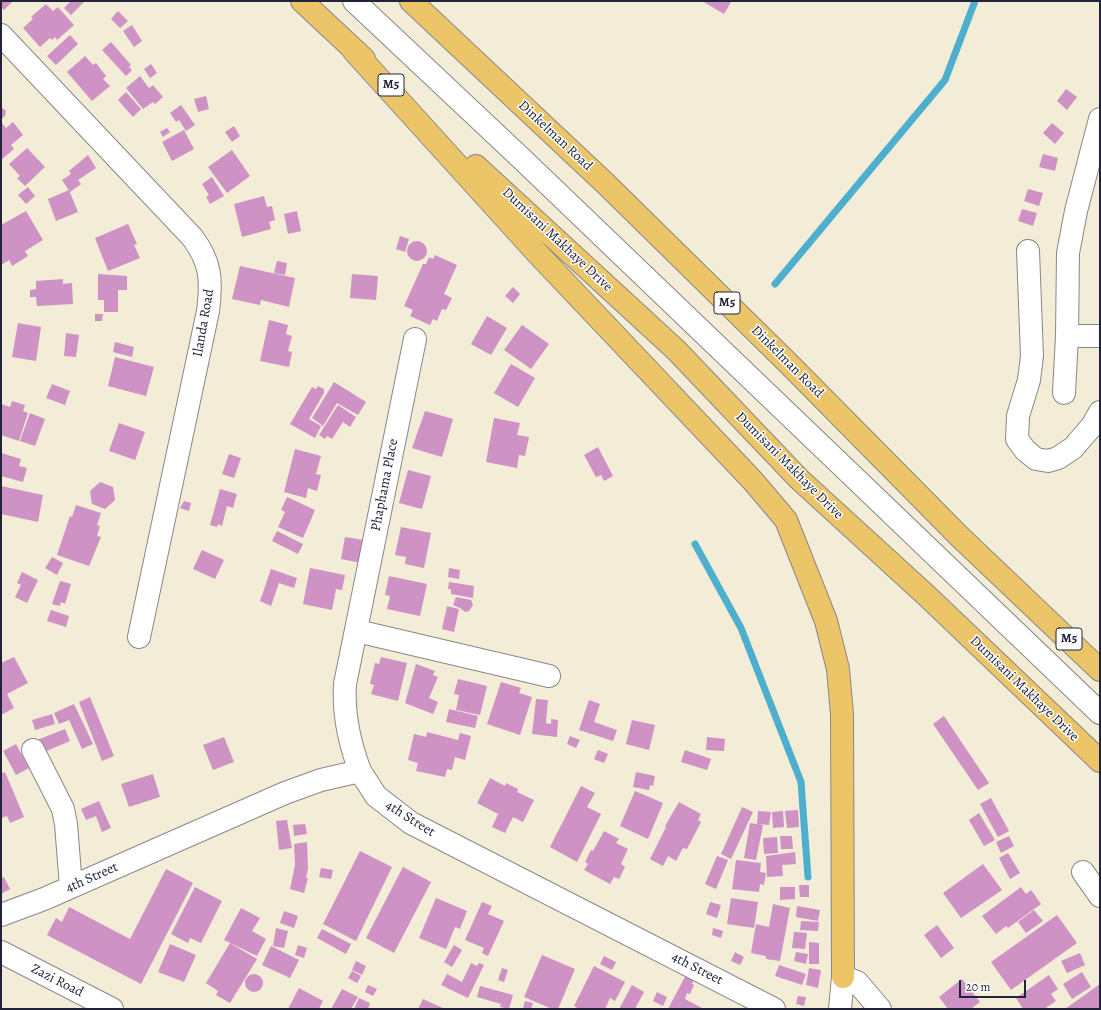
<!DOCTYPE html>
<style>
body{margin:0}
#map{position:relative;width:1101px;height:1010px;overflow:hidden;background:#f3ecd6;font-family:Alegreya,serif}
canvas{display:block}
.frame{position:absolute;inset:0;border:2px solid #22223b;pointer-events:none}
.scale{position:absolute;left:959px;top:980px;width:67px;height:18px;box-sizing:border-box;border:2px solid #22223b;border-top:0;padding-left:5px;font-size:12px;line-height:14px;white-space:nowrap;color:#22223b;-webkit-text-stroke:3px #fff;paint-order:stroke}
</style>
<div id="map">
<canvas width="1101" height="1010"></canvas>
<div class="frame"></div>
<div class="scale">20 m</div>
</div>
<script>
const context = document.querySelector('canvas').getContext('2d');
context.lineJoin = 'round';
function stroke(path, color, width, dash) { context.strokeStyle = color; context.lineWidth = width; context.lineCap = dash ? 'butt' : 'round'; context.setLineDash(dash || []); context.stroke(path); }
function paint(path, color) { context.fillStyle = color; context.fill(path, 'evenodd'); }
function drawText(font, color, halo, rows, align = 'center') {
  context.font = font + ' Alegreya,serif'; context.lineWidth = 3; context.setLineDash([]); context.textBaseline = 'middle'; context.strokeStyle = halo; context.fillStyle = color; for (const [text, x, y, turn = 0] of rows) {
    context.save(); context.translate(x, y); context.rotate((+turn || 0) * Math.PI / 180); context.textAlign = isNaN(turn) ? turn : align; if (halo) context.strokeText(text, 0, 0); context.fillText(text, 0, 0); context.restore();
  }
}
stroke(new Path2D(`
 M 775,284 L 945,80 L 975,1
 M 695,544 L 741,628 L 801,782 L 808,877`), '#4eaecd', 7);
paint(new Path2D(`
 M 1,1 L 11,1 L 12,2 L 4,10 L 1,7 Z
 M 71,1 L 85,1 L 71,15 L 64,8 Z
 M 702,1 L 729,1 L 731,2 L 724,14 Z
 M 46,4 L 53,11 L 58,7 L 74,25 L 57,40 L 55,37 L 52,40 L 50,38 L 40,47 L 23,28 L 33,19 L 31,17 Z
 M 118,11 L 128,21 L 120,28 L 111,19 Z
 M 132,25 L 142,41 L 134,47 L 123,31 Z
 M 70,35 L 78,44 L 56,65 L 47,56 Z
 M 111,42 L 131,65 L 129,67 L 132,70 L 126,76 L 102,50 Z
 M 85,56 L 93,65 L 96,63 L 106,76 L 103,79 L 110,86 L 92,101 L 67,72 Z
 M 151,64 L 157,73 L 150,78 L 144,69 Z
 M 140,76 L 149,88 L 153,85 L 163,97 L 155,104 L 153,102 L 143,109 L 126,88 Z
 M 1066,89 L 1077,97 L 1067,110 L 1057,101 Z
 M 126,92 L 141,109 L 133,117 L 118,100 Z
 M 206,96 L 209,109 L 198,112 L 194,99 Z
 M 181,105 L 195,125 L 186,131 L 179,120 L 176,122 L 170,113 Z
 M 1,107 L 6,111 L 5,116 L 1,119 Z
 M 1,122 L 6,128 L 13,122 L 23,135 L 11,145 L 14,149 L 1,160 Z
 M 1052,123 L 1064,133 L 1055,144 L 1043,133 Z
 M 234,126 L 240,136 L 232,142 L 225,132 Z
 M 167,128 L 170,132 L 163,137 L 160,132 Z
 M 184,130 L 194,149 L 172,161 L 162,142 Z
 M 27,148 L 45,167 L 25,186 L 17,178 L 20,176 L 9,164 Z
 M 232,150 L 250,176 L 227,193 L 208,167 Z
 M 1043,154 L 1058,158 L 1055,171 L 1039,167 Z
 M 88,155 L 96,168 L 78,180 L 81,184 L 70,192 L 62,180 L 71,174 L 69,171 Z
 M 212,177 L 224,196 L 210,204 L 206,197 L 209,195 L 202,184 Z
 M 28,187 L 35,196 L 26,204 L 18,195 Z
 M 1028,189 L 1043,193 L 1039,206 L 1024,201 Z
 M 69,190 L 78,212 L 56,221 L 48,199 Z
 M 264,196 L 267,207 L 272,206 L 275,220 L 269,222 L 271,229 L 242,237 L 234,204 Z
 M 1022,209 L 1037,213 L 1033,226 L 1018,221 Z
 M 26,211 L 43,240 L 25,251 L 28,256 L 12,266 L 9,260 L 1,265 L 1,225 Z
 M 297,211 L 301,231 L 288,234 L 284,214 Z
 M 128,224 L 137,244 L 134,245 L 140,258 L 108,271 L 95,238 Z
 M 400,236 L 409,239 L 405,252 L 396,249 Z
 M407 251a10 10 0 1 1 20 0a10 10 0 1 1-20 0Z
 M 435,255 L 457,265 L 444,294 L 452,298 L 446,310 L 442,309 L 437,321 L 433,319 L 430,325 L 410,316 L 413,310 L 404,306 L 423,264 L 426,264 L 429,257 L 433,259 Z
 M 277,261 L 287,263 L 285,275 L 274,273 Z
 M 240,266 L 295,278 L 289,307 L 261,300 L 260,305 L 232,299 Z
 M 98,274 L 127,276 L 127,290 L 118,290 L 118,312 L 104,312 L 104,300 L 98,300 Z
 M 352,274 L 378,276 L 376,300 L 350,298 Z
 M 63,279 L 63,284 L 72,283 L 73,304 L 37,306 L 36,297 L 30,297 L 30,290 L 36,289 L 36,281 Z
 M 513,287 L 520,294 L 513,303 L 505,296 Z
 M 95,314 L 103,314 L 102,321 L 95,321 Z
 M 487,316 L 507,328 L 491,355 L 471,344 Z
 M 269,320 L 288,325 L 286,334 L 292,336 L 288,351 L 292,352 L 289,367 L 260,361 Z
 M 18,323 L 41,327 L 36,361 L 12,357 Z
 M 522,325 L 549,344 L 531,369 L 504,350 Z
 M 66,333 L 79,335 L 76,357 L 64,356 Z
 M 115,342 L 134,347 L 132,357 L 113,352 Z
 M 115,357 L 154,367 L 146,396 L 108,386 Z
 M 511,364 L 535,378 L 518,407 L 494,393 Z
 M 334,382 L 366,402 L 358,415 L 337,403 L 323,426 L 312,418 Z
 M 52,384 L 70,391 L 65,405 L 46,398 Z
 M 318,386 L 324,389 L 324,393 L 309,419 L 321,426 L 315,438 L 290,424 L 312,387 L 316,389 Z
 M 12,401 L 25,405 L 23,411 L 28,413 L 19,441 L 1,435 L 1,404 L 10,407 Z
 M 338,405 L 356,417 L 350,427 L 343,422 L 332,439 L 327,436 L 325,439 L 319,435 Z
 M 425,411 L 453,419 L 442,457 L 412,448 Z
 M 30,413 L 45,419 L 35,446 L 20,441 Z
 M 494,418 L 520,423 L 517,435 L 529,437 L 525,456 L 519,455 L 517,468 L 486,462 Z
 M 119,423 L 145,432 L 135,460 L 109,451 Z
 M 598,447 L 613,476 L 604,481 L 601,475 L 596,477 L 584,455 Z
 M 295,449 L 321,456 L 316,474 L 321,475 L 317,491 L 308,488 L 306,498 L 284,492 Z
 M 1,453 L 21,459 L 19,466 L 27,468 L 23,482 L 1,476 Z
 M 229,454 L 241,458 L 234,478 L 222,474 Z
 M 408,470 L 431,476 L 422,509 L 399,503 Z
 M 100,482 L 113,487 L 115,500 L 105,509 L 92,504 L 90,491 Z
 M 1,486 L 43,495 L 38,522 L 1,514 Z
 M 220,489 L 237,494 L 233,508 L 227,506 L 222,526 L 218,524 L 217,527 L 210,525 Z
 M 287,497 L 315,510 L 303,538 L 278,527 L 285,512 L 281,510 Z
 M 184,501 L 191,503 L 189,511 L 180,508 Z
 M 76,505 L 101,513 L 97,525 L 100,526 L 97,536 L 101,537 L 89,566 L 57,555 L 70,516 L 72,517 Z
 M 401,527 L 431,533 L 424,568 L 405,564 L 406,557 L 395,555 Z
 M 277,531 L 303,544 L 298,554 L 272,541 Z
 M 345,537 L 364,540 L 361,563 L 341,559 Z
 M 202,550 L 224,560 L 215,579 L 193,569 Z
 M 52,557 L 63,563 L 57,575 L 45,568 Z
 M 310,568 L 345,575 L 342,590 L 336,589 L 332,610 L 303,604 Z
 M 449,568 L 460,570 L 459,579 L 448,577 Z
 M 271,569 L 297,578 L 294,588 L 279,583 L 271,606 L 260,601 Z
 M 22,572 L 38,580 L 27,603 L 15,597 L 21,585 L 17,583 Z
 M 389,576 L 427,584 L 420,616 L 387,609 L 390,596 L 385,595 Z
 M 60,581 L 71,584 L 65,604 L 61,602 L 60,606 L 52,604 Z
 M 449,582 L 474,586 L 473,598 L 451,594 L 451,589 L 448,589 Z
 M 456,597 L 471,600 L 473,605 L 469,611 L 465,612 L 460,608 L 453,605 Z
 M 447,606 L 459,609 L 454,632 L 442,629 Z
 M 51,610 L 69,616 L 66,627 L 47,621 Z
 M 14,657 L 28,683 L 7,694 L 14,708 L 1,715 L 1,663 Z
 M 381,657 L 407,663 L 398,701 L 371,694 L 374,685 L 370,684 L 375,663 L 379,664 Z
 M 416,664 L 435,671 L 433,675 L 438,677 L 429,698 L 438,702 L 433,714 L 405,703 Z
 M 458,679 L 487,686 L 480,715 L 456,710 L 459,695 L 454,694 Z
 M 501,682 L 521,688 L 519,693 L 532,697 L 520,735 L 487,724 Z
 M 90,697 L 114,756 L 102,761 L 79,702 Z
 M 536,699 L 548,700 L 546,723 L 551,724 L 551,719 L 558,720 L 557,737 L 532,734 Z
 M 589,700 L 600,704 L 594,722 L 617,730 L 613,741 L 579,730 Z
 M 74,704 L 93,744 L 82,749 L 69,720 L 59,724 L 54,713 Z
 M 449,709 L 478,716 L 475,728 L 446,722 Z
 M 52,714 L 55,724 L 35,730 L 32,720 Z
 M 944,716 L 989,783 L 978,790 L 933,724 Z
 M 632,720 L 655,725 L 649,750 L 626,744 Z
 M 65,729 L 70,741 L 42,753 L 37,740 Z
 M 427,732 L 458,740 L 460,733 L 471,736 L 465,760 L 455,757 L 452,770 L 447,769 L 445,777 L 416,771 L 418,763 L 408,760 L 414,734 L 426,737 Z
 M 570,736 L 580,740 L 576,748 L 567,744 Z
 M 224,737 L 234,762 L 213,770 L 203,745 Z
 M 707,737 L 725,739 L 724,751 L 706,750 Z
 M 16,744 L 29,768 L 16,775 L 3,751 Z
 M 598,750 L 608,754 L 604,763 L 594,759 Z
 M 685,750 L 711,759 L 707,770 L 681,762 Z
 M 5,772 L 24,817 L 10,823 L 7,816 L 1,818 L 1,774 Z
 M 636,772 L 655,776 L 653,786 L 650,785 L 649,790 L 633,787 Z
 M 153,774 L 160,797 L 129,807 L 121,784 Z
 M 490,778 L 505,786 L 506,783 L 518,789 L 517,792 L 534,800 L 523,822 L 513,817 L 505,833 L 492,827 L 498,814 L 477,803 Z
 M 581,786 L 595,793 L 587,807 L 601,814 L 577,862 L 550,847 Z
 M 635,791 L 663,803 L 648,839 L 620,826 Z
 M 991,798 L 1009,831 L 998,837 L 980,804 Z
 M 99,801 L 111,828 L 102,832 L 96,816 L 86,820 L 81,809 Z
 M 679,802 L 701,814 L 698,820 L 701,822 L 687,849 L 683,848 L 676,861 L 668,856 L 663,866 L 650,859 L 666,827 L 665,826 Z
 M 742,807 L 753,812 L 731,859 L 721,854 Z
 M 798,810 L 799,827 L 787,828 L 785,811 Z
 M 758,811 L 771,812 L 769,825 L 757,824 Z
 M 783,811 L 784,827 L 773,828 L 772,812 Z
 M 979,813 L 995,840 L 984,846 L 969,820 Z
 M 287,820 L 292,848 L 279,850 L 276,821 Z
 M 750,823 L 763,825 L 756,860 L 744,858 Z
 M 305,824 L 307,834 L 294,836 L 293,825 Z
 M 604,831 L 619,839 L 616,843 L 628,849 L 621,864 L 625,867 L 619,879 L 614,877 L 610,884 L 584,870 L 588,864 L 585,862 L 591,850 L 593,851 Z
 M 780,836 L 792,836 L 793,849 L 781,849 Z
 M 1009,836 L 1014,846 L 1001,853 L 996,842 Z
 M 777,837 L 778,853 L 764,854 L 763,838 Z
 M 307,842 L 308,868 L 306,878 L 308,878 L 304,893 L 290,889 L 295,865 L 294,844 Z
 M 360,851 L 392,867 L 356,941 L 323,924 Z
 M 795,852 L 796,864 L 782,865 L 783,876 L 767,877 L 766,856 Z
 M 1008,853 L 1020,873 L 1010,879 L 999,858 Z
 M 717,856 L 728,860 L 716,889 L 705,884 Z
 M 736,860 L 761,863 L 760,872 L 766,873 L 764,885 L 760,884 L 759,892 L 732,889 Z
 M 983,864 L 1002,890 L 961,918 L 943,893 Z
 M 403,867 L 431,882 L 394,953 L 366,938 Z
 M 321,868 L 333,870 L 331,879 L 319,877 Z
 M 166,869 L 193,883 L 141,984 L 47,935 L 56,918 L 62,922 L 69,907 L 130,939 Z
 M 4,877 L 10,889 L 1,894 L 1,879 Z
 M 799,885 L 809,885 L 809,897 L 800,897 Z
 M 195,887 L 222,901 L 201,943 L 190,938 L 188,943 L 171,934 Z
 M 780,887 L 795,887 L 795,899 L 780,900 Z
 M 1021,887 L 1026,894 L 1031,890 L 1041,904 L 1008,928 L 1006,926 L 996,934 L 982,916 Z
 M 436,898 L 467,911 L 460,929 L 455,927 L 446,949 L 419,938 Z
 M 731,898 L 758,902 L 754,928 L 727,924 Z
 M 482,902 L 492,906 L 488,914 L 504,921 L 488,956 L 482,953 L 484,948 L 465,940 Z
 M 710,902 L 721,905 L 717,918 L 706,914 Z
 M 773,904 L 790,908 L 780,961 L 766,959 L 766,956 L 751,953 L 756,924 L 769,927 Z
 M 797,906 L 820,910 L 818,921 L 796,917 Z
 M 241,908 L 260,918 L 252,931 L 266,939 L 257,956 L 224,940 Z
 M 1034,910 L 1043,921 L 1026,933 L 1018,922 Z
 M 284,911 L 298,916 L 294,928 L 280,923 Z
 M 1057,915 L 1077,943 L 1011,990 L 991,962 Z
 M 801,921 L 819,922 L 818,931 L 800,930 Z
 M 937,925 L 954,948 L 941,958 L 924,935 Z
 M 276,928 L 288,931 L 284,948 L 273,946 Z
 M 713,928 L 723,931 L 721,938 L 712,935 Z
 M 322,929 L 351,944 L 346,954 L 317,938 Z
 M 794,932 L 807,933 L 805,949 L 792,948 Z
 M 809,942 L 819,943 L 819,964 L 809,964 Z
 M 230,943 L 257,959 L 230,1003 L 216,995 L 218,991 L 206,983 Z
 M 170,944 L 196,955 L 184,982 L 158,972 Z
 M 298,945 L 307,948 L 304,958 L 295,955 Z
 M 454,945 L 462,950 L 452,967 L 444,962 Z
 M 271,946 L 299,960 L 290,978 L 262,965 Z
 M 735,952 L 744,957 L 740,965 L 731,961 Z
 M 796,952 L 808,954 L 806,964 L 794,961 Z
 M 1080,953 L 1085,965 L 1067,973 L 1061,961 Z
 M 542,955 L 575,969 L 558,1009 L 552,1009 L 524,997 Z
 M 604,956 L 616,962 L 612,970 L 600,964 Z
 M 356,961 L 366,966 L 362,975 L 352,970 Z
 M 471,963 L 477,966 L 479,963 L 484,965 L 468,998 L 441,985 L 447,974 L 462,982 Z
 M 779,965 L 806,974 L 802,985 L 775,976 Z
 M 594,966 L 625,982 L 615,1001 L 610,998 L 605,1009 L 579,1009 L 574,1006 Z
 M 502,968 L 508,970 L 504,982 L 498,980 Z
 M 809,968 L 821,970 L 818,988 L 806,985 Z
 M 352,971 L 361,976 L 357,983 L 348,978 Z
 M 1082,972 L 1091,987 L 1072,999 L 1063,984 Z
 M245 983a9 9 0 1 1 18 0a9 9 0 1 1-18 0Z
 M 686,975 L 694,979 L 692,984 L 694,985 L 690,994 L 687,993 L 685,999 L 702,1008 L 702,1009 L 668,1009 Z
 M 1049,975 L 1058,989 L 1051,994 L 1056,1001 L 1044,1009 L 1023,1009 L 1016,998 Z
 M 962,979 L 980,1002 L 971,1009 L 948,1009 L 939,997 Z
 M 1100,984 L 1100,1009 L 1065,1009 Z
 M 368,985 L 377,989 L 373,996 L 365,992 Z
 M 632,985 L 644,992 L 635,1009 L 619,1009 Z
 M 480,986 L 513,995 L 509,1009 L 500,1007 L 501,1004 L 477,997 Z
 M 299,988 L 323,1001 L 319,1009 L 288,1009 Z
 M 342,989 L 358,997 L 351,1009 L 331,1009 Z
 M 657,992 L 667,997 L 663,1006 L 653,1001 Z
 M 798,996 L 806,997 L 804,1006 L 796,1004 Z
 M 359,998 L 370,1003 L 368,1009 L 354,1009 Z
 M 423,999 L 445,1009 L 418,1009 Z
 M 525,1001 L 533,1003 L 531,1009 L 523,1008 Z`), '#ce92c5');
const minor = new Path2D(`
 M 354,1 L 523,160 L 1100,713
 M 1,35 L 192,237 C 211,262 212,280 208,311 L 139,637
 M 1028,251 L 1032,356 L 1029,380 L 1018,416 L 1017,439 L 1025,450 L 1036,459 L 1048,461 L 1058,458 L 1073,448 L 1092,426 L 1100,412
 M 1067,336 L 1100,336
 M 1064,393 L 1067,336 L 1068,253 L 1076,211 L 1100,119
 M 357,631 L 549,676
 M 33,750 L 63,809 L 66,824 L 71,887
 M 360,771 C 349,742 343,715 345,684 L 415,339
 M 1083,872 L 1100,896
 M 1,915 L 44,899 L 285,793 L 321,780 L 360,771 L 376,796 L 411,823 L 774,1009
 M 1,952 L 112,1009
 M 840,1009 L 843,977 L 857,982 L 880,1009`);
const major = new Path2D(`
 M 302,1 L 364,59
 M 411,1 L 607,185 L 789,364 L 960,537 L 1100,670
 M 353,50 L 538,254 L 753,481 L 786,520 L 826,621 L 838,669 L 842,714 L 843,977
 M 476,166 L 676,350 L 799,479 L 927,596 L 1100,761`);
stroke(minor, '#8a8788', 24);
stroke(major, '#8a8788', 24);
stroke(minor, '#fff', 22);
stroke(major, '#edc569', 22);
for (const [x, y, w] of [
 [391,85,26],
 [727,303,26],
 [1069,639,26]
]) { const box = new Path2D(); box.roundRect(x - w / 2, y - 11, w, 22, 3); context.fillStyle = '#fff'; context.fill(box); stroke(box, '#22223b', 1); }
drawText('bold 13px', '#22223b', null, [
 ["M5",391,85],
 ["M5",727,303],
 ["M5",1069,639]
]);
drawText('14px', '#22223b', '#fff', [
 ["Dinkelman Road",555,136,43],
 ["Dumisani Makhaye Drive",557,240,43],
 ["Ilanda Road",204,323,-80],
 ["Dinkelman Road",787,362,45],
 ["Dumisani Makhaye Drive",789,466,45],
 ["Phaphama Place",385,485,-79],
 ["Dumisani Makhaye Drive",1024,689,44],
 ["4th Street",410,819,32],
 ["4th Street",92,878,-24],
 ["4th Street",697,969,27],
 ["Zazi Road",57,981,27]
]);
</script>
